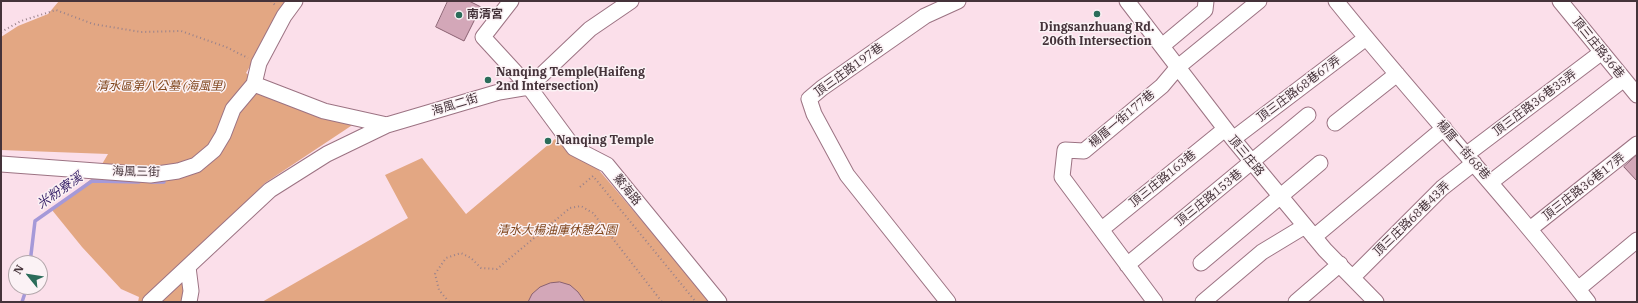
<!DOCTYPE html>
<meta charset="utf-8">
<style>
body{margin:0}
#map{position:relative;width:1638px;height:303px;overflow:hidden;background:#fbdfea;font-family:"IBM Plex Serif",serif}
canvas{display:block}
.frame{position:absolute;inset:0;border:2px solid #45333a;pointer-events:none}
.north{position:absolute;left:8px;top:255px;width:40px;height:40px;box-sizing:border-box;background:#fbf2f5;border:1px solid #b2a6aa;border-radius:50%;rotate:300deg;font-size:11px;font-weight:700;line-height:16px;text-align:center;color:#45333a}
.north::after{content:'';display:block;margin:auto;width:14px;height:18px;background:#2b6c5a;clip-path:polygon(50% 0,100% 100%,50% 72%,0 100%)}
</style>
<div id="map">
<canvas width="1638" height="303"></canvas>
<div class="frame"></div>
<div class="north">N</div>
</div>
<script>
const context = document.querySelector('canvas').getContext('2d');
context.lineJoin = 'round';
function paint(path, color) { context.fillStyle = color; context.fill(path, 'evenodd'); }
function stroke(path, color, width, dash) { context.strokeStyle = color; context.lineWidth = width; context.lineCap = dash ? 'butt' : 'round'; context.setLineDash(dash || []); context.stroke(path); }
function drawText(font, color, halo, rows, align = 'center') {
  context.font = font + ' "IBM Plex Serif","Noto Sans TC",serif'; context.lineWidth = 3; context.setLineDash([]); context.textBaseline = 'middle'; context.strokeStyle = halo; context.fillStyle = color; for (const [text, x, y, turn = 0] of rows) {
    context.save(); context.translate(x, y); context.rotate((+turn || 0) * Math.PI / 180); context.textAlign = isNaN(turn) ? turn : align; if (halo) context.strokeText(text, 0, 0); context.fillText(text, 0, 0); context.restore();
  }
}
paint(new Path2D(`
 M 59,1 L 288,1 L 246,73 L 262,84 L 366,116 L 265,183 L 199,249 L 193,294 L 189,302 L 138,302 L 139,297 L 121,289 L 82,247 L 52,210 L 95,176 L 108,154 L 1,150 L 1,37 L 18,26 L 48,14 Z
 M 555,139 L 598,169 L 711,302 L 262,302 L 408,218 L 385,175 L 422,158 L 466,214 Z`), '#e3a783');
stroke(new Path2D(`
 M 151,182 L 164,182
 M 30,263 L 35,221 L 92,181 L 139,182
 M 22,302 L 27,287`), '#a599d8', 3.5);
const building = new Path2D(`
 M 448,1 L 469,1 L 481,7 L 464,41 L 436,27 Z
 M 1637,155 L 1637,181 L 1624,167 Z
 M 560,282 L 570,285 L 578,292 L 585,302 L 528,302 L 532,294 L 540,287 L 550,283 Z`);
paint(building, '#d3a7b8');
stroke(building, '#896171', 1);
const minor = new Path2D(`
 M 511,1 L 483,37 L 529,87 L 574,148 L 607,165 L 719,302
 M 1127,1 L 1233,139 L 1325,250 L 1376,302
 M 1336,1 C 1418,103 1508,198 1588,302
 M 1560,1 L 1637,95
 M 1162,46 L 1205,10 L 1206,1
 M 254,84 L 324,111 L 387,125 L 499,92 L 529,87 L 590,29 L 631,1
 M 1335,123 L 1397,74
 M 1233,139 L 1366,38
 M 1467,154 L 1602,52
 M 1,164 L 150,175 L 178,171 L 196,165 L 214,150 L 223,135 L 233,109 L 254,84 L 259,63 L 284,16 L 295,1
 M 1491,182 L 1624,79
 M 1102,229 L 1225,129
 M 1530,229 L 1637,144
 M 1314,237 L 1444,128
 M 1201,263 L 1320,163
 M 1127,265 L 1308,115
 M 188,267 L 191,291 L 189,302
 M 1353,277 L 1442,188 L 1474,163
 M 1578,289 L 1637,240
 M 150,302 L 270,190 L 327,154 L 387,125
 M 948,302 L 847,175 L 814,114 L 809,99 L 822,88 L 925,16 L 958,1
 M 1155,302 L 1062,177 L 1065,150 L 1084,151 L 1162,86 L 1178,67 L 1259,1
 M 1203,302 L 1262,252 L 1305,226
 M 1296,302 L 1340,264`);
stroke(minor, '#9c7383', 17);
stroke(new Path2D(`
 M 271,1 L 276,6
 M 1,32 L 21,21 L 56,10 L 93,24 L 141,32 L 181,31 L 226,47 L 248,58
 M 580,187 L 593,176 L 696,302
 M 449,302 L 439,290 L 435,274 L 446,258 L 461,253 L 471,258 L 481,268 L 497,269 L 570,208 L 581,206 L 593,213 L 662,302`), '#99828b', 2, [1, 3]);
stroke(minor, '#fff', 15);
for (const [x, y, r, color] of [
 [1097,14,4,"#2b6c5a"],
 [459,15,4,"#2b6c5a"],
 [488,80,4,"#2b6c5a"],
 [548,141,4,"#2b6c5a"]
]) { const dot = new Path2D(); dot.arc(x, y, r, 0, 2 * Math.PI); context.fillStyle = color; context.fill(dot); stroke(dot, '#fbf2f5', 1.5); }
drawText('bold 12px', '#45333a', '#fbf2f5', [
 ["南清宮",467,15],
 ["Dingsanzhuang Rd.",1097,28,"center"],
 ["206th Intersection",1097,42,"center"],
 ["Nanqing Temple(Haifeng",496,73],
 ["2nd Intersection)",496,87],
 ["Nanqing Temple",556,141]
], 'left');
drawText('12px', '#45333a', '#fbf2f5', [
 ["頂三庄路36巷",1598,48,51],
 ["頂三庄路197巷",849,70,-36],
 ["頂三庄路68巷67弄",1299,89,-37],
 ["頂三庄路36巷35弄",1535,103,-37],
 ["海風二街",455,105,-17],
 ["楊厝一街177巷",1122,119,-40],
 ["楊厝一街68巷",1463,150,49],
 ["頂三庄路",1246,156,50],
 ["海風三街",136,172,1],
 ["頂三庄路163巷",1163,179,-39],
 ["頂三庄路36巷17弄",1584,187,-38],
 ["鰲海路",627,190,51],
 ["頂三庄路153巷",1209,198,-39],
 ["頂三庄路68巷43弄",1412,219,-44]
]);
drawText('italic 12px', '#80461d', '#fbf2f5', [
 ["清水區第八公墓 (海風里)",161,87],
 ["清水大楊油庫休憩公園",557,231]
]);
drawText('italic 13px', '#351e66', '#fbf2f5', [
 ["米粉寮溪",60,191,-35]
]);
</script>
